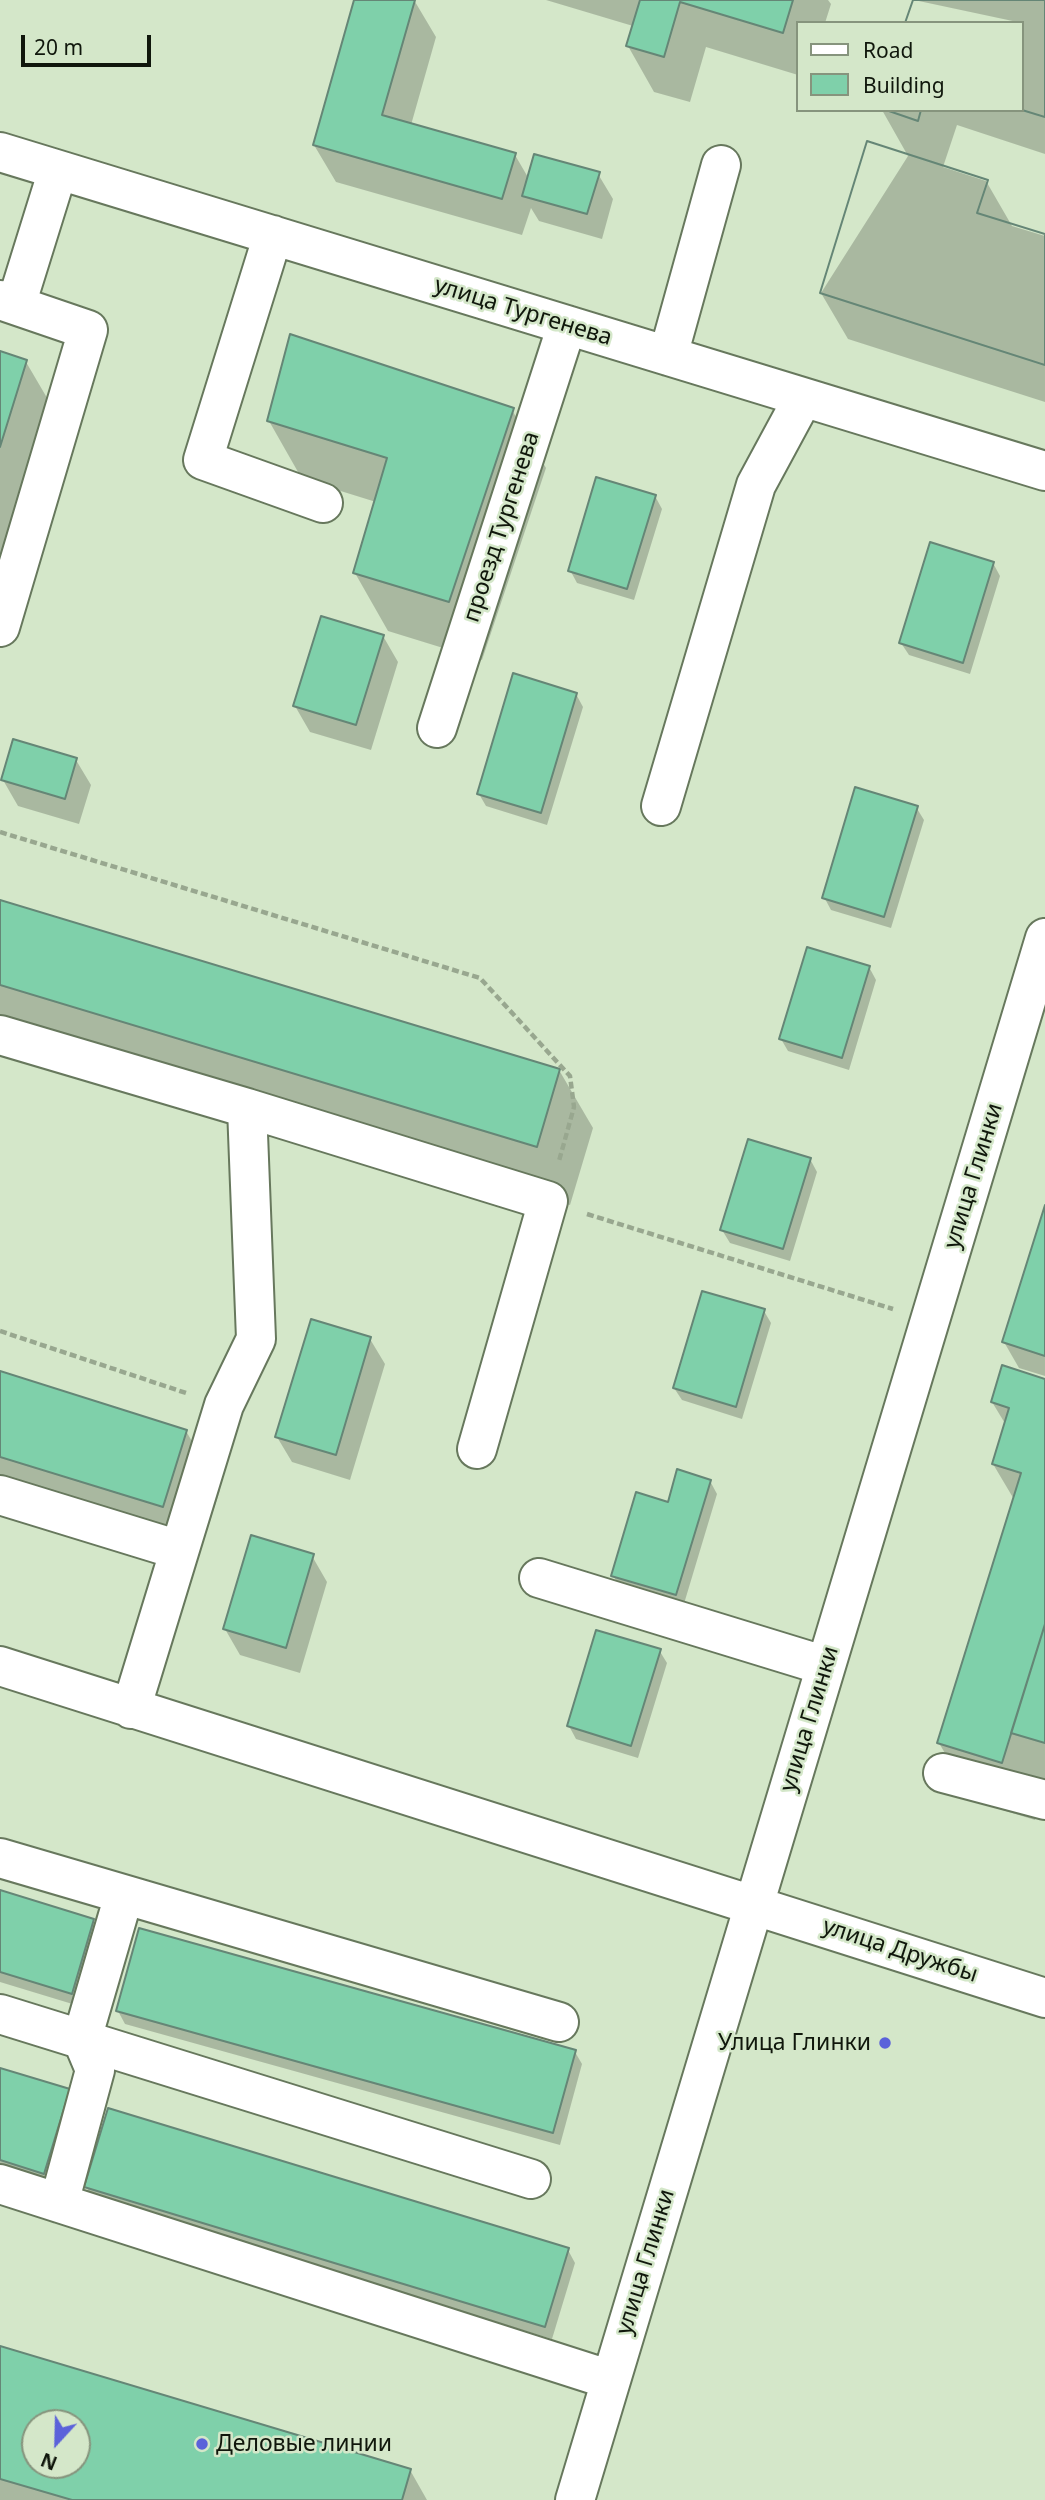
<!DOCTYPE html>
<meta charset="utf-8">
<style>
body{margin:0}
#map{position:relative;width:1045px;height:2500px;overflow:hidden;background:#d4e7c9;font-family:"Noto Sans",sans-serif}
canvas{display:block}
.legend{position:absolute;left:796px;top:21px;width:228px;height:91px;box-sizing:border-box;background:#d4e7c9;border:2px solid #86947d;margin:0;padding:9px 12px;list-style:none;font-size:21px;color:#10170c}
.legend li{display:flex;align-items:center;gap:14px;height:35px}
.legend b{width:35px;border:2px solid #86947d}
.north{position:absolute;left:21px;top:2409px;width:70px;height:70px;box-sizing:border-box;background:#d4e7c9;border:2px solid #86947d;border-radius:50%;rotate:202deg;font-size:19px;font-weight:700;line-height:28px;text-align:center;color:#10170c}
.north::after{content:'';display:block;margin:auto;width:24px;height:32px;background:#5b62da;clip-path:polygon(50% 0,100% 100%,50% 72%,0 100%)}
.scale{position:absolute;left:21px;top:35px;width:130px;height:32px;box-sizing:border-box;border:4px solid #10170c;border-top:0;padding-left:9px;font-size:21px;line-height:24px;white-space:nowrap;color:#10170c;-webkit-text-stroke:5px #d4e7c9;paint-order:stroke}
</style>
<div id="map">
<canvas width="1045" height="2500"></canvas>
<ul class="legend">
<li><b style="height:9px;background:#fff"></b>Road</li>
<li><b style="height:19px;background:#7fd0aa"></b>Building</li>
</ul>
<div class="north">N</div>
<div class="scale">20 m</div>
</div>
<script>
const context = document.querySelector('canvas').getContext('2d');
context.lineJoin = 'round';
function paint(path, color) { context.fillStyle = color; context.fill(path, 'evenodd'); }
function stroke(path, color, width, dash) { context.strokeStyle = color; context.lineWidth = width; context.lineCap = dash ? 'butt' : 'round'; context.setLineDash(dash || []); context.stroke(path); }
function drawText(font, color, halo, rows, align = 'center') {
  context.font = font + ' "Noto Sans",sans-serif'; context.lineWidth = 5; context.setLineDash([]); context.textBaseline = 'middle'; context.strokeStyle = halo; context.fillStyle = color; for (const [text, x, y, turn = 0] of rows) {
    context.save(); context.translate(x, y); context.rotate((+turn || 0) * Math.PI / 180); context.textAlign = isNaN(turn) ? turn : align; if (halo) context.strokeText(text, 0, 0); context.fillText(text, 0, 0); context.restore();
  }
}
paint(new Path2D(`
 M 356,0 L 414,0 L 436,37 L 411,125 L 515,155 L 529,179 L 598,174 L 613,199 L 602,239 L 539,221 L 531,208 L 522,235 L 336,182 L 314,145 Z
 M 546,0 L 828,0 L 831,4 L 825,23 L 798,23 L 798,75 L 706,47 L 690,102 L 654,92 L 628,46 L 633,26 Z
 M 914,0 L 1045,0 L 1045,154 L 957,125 L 943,167 L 986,181 L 1012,226 L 1045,236 L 1045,402 L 848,339 L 821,293 L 908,156 L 882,110 L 1022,110 L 1022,23 Z
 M 0,353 L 26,362 L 60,420 L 0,610 Z
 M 512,410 L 546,468 L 482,660 L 388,631 L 355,573 L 376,502 L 302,479 L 269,421 Z
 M 655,496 L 662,509 L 634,600 L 577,583 L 570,570 Z
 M 993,563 L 1000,576 L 970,674 L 909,655 L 901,643 Z
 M 383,636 L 398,662 L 371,750 L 310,732 L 295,706 Z
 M 576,694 L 583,707 L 547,825 L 486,806 L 479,794 Z
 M 76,760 L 91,785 L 79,824 L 18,806 L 3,780 Z
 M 916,807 L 924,820 L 891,928 L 831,910 L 824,897 Z
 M 0,901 L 559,1070 L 593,1128 L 570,1205 L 0,1033 Z
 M 869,967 L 876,980 L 849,1070 L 788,1051 L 781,1039 Z
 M 810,1159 L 817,1172 L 790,1261 L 730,1243 L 722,1230 Z
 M 1045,1211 L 1045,1376 L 1019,1368 L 1004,1342 Z
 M 764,1311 L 771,1323 L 742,1419 L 682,1400 L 674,1388 Z
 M 370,1339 L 385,1364 L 350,1480 L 292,1462 L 277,1437 Z
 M 0,1373 L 186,1431 L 220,1490 L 196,1565 L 0,1504 Z
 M 1045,1381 L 1045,1791 L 1035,1820 L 973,1801 L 939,1743 L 1015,1501 L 993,1464 L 1006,1425 L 992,1402 Z
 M 710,1481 L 717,1494 L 683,1607 L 620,1588 L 613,1575 L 669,1504 Z
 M 312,1556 L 327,1582 L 300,1673 L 240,1655 L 225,1629 Z
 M 659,1650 L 667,1663 L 638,1758 L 576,1739 L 569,1726 Z
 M 0,1892 L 93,1920 L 100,1933 L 79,2006 L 0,1982 Z
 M 118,2011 L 575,2052 L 582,2064 L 560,2145 L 125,2024 Z
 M 0,2070 L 69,2091 L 76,2104 L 51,2186 L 0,2170 Z
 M 86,2187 L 568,2250 L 575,2263 L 552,2339 L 94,2200 Z
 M 0,2348 L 410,2470 L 427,2500 L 0,2500 ZM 35,2423 L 77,2423 L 77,2465 L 35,2465 Z`), '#0003');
const building = new Path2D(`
 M 354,0 L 415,0 L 382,115 L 516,153 L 502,199 L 313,145 Z
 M 640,0 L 793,0 L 783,33 L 680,2 L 664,57 L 626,46 Z
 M 913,0 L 1045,0 L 1045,117 L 1022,110 L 1022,23 L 905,23 Z
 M 913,0 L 1045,0 L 1045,117 L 1022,110 L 1022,23 L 905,23 Z
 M 886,110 L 921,110 L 918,121 Z
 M 886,110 L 921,110 L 918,121 Z
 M 867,141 L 988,180 L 977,213 L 1045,234 L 1045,365 L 820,293 Z
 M 867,141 L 988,180 L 977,213 L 1045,234 L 1045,365 L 820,293 Z
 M 534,154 L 600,172 L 587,214 L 522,196 Z
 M 290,334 L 514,408 L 449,602 L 353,573 L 387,458 L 267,421 Z
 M 0,351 L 27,360 L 0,447 Z
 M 596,477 L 656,495 L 627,589 L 568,571 Z
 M 930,542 L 994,562 L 963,663 L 899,643 Z
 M 321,616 L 384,635 L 356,725 L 293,706 Z
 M 513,673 L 577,693 L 541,813 L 477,794 Z
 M 13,739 L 77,758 L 65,799 L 1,780 Z
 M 855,787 L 918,806 L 884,917 L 822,898 Z
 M 0,900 L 560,1069 L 537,1147 L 0,985 Z
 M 807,947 L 870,966 L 842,1058 L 779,1039 Z
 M 748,1139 L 811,1158 L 783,1249 L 720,1230 Z
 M 1045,1205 L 1045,1356 L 1002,1342 Z
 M 702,1291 L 765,1309 L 736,1407 L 673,1388 Z
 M 311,1319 L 371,1337 L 336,1455 L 275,1437 Z
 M 1002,1365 L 1045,1379 L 1045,1624 L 1002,1763 L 937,1743 L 1021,1473 L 992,1464 L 1009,1408 L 991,1402 Z
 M 0,1371 L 187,1430 L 163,1507 L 0,1457 Z
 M 677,1469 L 711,1480 L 676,1595 L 611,1576 L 636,1492 L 668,1502 Z
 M 251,1535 L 314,1554 L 286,1648 L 223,1629 Z
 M 1045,1624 L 1045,1743 L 1011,1733 Z
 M 596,1630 L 661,1649 L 631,1746 L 567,1726 Z
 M 0,1890 L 94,1919 L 72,1994 L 0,1972 Z
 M 139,1928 L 576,2050 L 553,2133 L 116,2011 Z
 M 0,2068 L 70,2089 L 44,2174 L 0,2160 Z
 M 108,2108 L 569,2248 L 545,2327 L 84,2187 Z
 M 0,2346 L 411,2469 L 402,2500 L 72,2500 L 0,2479 ZM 35,2423 L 77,2423 L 77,2465 L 35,2465 Z`);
paint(building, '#7fd0aa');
stroke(building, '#658676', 2);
const minor = new Path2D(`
 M 0,152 L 1045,471
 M 273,235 L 203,460 L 323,503
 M 0,300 L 88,330 L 0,627
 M 16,305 L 58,170
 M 668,356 L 721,165
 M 437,728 L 567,325
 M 661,806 L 756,485 L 803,398
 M 0,1035 L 247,1108 L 256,1339 L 224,1405 L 131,1709
 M 247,1108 L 548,1201 L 477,1449
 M 0,1495 L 179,1550
 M 539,1578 L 826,1666
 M 0,1666 L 1045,1998
 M 943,1773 L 1045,1800
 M 0,1858 L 559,2022
 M 0,2014 L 531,2179
 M 0,2184 L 611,2380
 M 59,2203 L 95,2070 L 82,2039 L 124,1895
 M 575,2500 L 1045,938`);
stroke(minor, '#67785d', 42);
stroke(new Path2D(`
 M 0,832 L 480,978 L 570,1076 L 574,1107 L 559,1161
 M 587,1214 L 893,1309
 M 0,1331 L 186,1393`), '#98a78f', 4.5, [7, 3.5]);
stroke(minor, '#fff', 38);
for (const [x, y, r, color] of [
 [885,2043,7,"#5b62da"],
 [202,2444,7,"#5b62da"]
]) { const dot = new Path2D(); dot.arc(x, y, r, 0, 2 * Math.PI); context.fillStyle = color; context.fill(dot); stroke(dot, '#d4e7c9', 2.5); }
drawText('23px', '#10170c', '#d4e7c9', [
 ["улица Тургенева",523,312,17],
 ["проезд Тургенева",502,527,-72],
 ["улица Глинки",974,1176,-73],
 ["улица Глинки",810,1719,-73],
 ["улица Дружбы",900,1951,18],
 ["улица Глинки",646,2262,-73]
]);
drawText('23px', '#10170c', '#d4e7c9', [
 ["Улица Глинки",871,2043],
 ["Деловые линии",216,2444,"left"]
], 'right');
</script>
